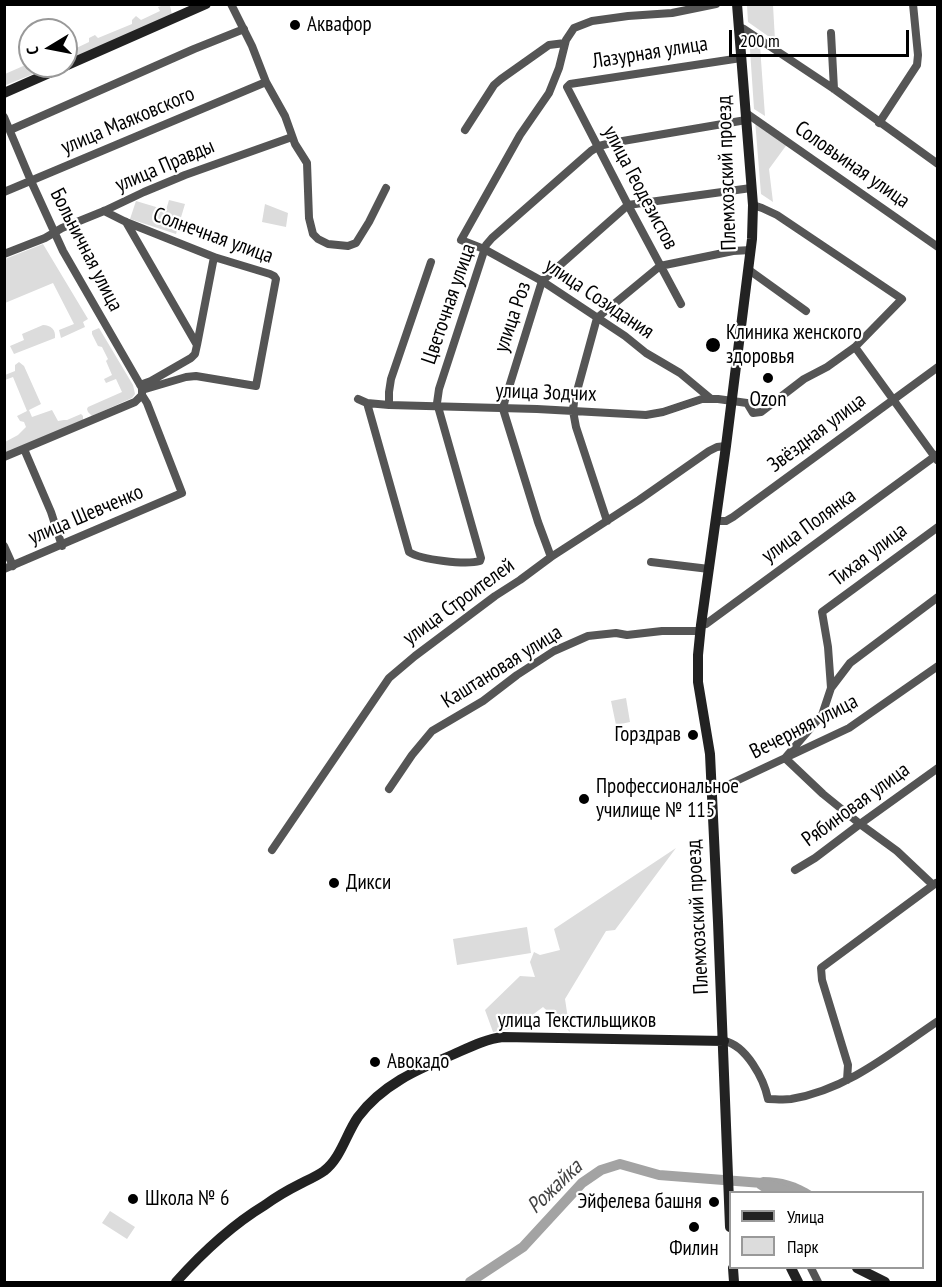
<!DOCTYPE html>
<meta charset="utf-8">
<style>
body{margin:0}
#map{position:relative;width:942px;height:1287px;overflow:hidden;background:#fff;font-family:"PT Sans Narrow",sans-serif}
canvas{display:block}
.frame{position:absolute;inset:0;border:6px solid #000;pointer-events:none}
.legend{position:absolute;left:729px;top:1191px;width:195px;height:78px;box-sizing:border-box;background:#fff;border:2px solid #999;margin:0;padding:8px 10px;list-style:none;font-size:18px;color:#000}
.legend li{display:flex;align-items:center;gap:12px;height:30px}
.legend b{width:30px;border:2px solid #999}
.north{position:absolute;left:18px;top:18px;width:60px;height:60px;box-sizing:border-box;background:#fff;border:2px solid #999;border-radius:50%;rotate:260deg;font-size:16px;font-weight:700;line-height:24px;text-align:center;color:#000}
.north::after{content:'';display:block;margin:auto;width:21px;height:27px;background:#000;clip-path:polygon(50% 0,100% 100%,50% 72%,0 100%)}
.scale{position:absolute;left:729px;top:30px;width:180px;height:27px;box-sizing:border-box;border:3px solid #000;border-top:0;padding-left:8px;font-size:18px;line-height:21px;white-space:nowrap;color:#000;-webkit-text-stroke:4px #fff;paint-order:stroke}
</style>
<div id="map">
<canvas width="942" height="1287"></canvas>
<div class="frame"></div>
<ul class="legend">
<li><b style="height:8px;background:#222"></b>Улица</li>
<li><b style="height:16px;background:#dcdcdc"></b>Парк</li>
</ul>
<div class="north">С</div>
<div class="scale">200 m</div>
</div>
<script>
const context = document.querySelector('canvas').getContext('2d');
context.lineJoin = 'round';
function paint(path, color) { context.fillStyle = color; context.fill(path, 'evenodd'); }
function stroke(path, color, width, dash) { context.strokeStyle = color; context.lineWidth = width; context.lineCap = dash ? 'butt' : 'round'; context.setLineDash(dash || []); context.stroke(path); }
function drawText(font, color, halo, rows, align = 'center') {
  context.font = font + ' "PT Sans Narrow",sans-serif'; context.lineWidth = 4.5; context.setLineDash([]); context.textBaseline = 'middle'; context.strokeStyle = halo; context.fillStyle = color; for (const [text, x, y, turn = 0] of rows) {
    context.save(); context.translate(x, y); context.rotate((+turn || 0) * Math.PI / 180); context.textAlign = isNaN(turn) ? turn : align; if (halo) context.strokeText(text, 0, 0); context.fillText(text, 0, 0); context.restore();
  }
}
paint(new Path2D(`
 M 164,5 L 170,6 L 172,15 L 66,62 L 66,53 L 89,42 L 89,38 L 95,35 L 98,38 L 132,24 L 132,20 L 136,16 L 141,20 L 160,11 L 158,7 Z
 M 747,5 L 773,5 L 775,41 L 748,22 Z
 M 749,35 L 760,46 L 765,116 L 754,109 Z
 M 30,63 L 30,66 L 53,66 L 6,85 L 5,74 Z
 M 755,120 L 788,143 L 769,169 L 773,202 L 761,194 Z
 M 169,200 L 185,204 L 176,234 L 130,219 L 136,201 L 166,210 Z
 M 265,204 L 288,213 L 286,227 L 262,222 Z
 M 43,244 L 88,319 L 83,322 L 85,327 L 61,338 L 59,330 L 74,324 L 53,283 L 5,303 L 5,259 Z
 M 43,325 C 51,325 56,330 55,338 L 14,354 L 10,346 L 24,340 L 22,334 Z
 M 99,328 L 133,385 L 135,394 L 132,398 L 92,416 L 88,412 L 87,409 L 88,407 L 122,392 L 116,379 L 106,383 L 104,379 L 112,375 L 106,361 L 108,359 L 102,347 L 98,346 L 92,334 L 92,331 Z
 M 19,362 L 24,366 L 41,404 L 29,410 L 32,417 L 52,410 L 58,421 L 64,420 L 67,420 L 81,414 L 83,416 L 83,420 L 5,453 L 5,442 L 18,435 L 26,427 L 24,422 L 20,421 L 17,416 L 27,411 L 13,377 L 5,380 L 5,375 L 15,371 L 15,365 Z
 M 626,698 L 630,722 L 616,725 L 611,701 Z
 M 676,848 L 615,930 L 606,931 L 565,999 L 570,1032 L 543,1007 L 515,1028 L 493,1032 L 485,1010 L 520,976 L 535,977 L 530,962 L 534,952 L 540,955 L 560,950 L 554,929 Z
 M 527,927 L 531,953 L 457,965 L 453,939 Z
 M 110,1211 L 135,1227 L 127,1239 L 102,1223 Z`), '#dcdcdc');
paint(new Path2D(`
 M 763,1177 C 781,1177 798,1182 813,1192 L 763,1192 L 757,1188 L 757,1179 Z`), '#a3a3a3');
stroke(new Path2D(`
 M 470,1282 L 523,1247 L 582,1183 L 601,1170 L 620,1164 L 659,1175 L 762,1183 L 788,1192`), '#a3a3a3', 10);
stroke(new Path2D(`
 M 231,4 L 252,46 L 266,82 L 285,116 L 295,144 L 307,163 L 309,218 L 313,234 L 318,239 L 328,244 L 348,246 L 356,243 L 369,222 L 386,188
 M 739,27 L 744,29 L 834,89 L 938,164
 M 831,33 L 834,89
 M 746,113 L 938,247
 M 4,117 L 31,181 L 63,251 L 142,388 L 142,395 L 147,403 L 182,493 L 4,569
 M 879,123 L 917,65 L 918,55 L 913,4
 M 10,130 L 194,49 L 244,29
 M 465,130 L 494,85 L 501,79 L 549,45 L 565,43
 M 4,192 L 266,82
 M 104,211 L 126,222 L 214,257 L 270,274 L 274,276 L 276,279 L 256,386 L 196,376 L 186,377 L 142,390
 M 126,222 L 197,345 L 195,354 L 191,358 L 151,381 L 140,385
 M 4,254 L 45,238 L 62,228 L 104,211 L 144,192 L 185,175 L 292,137
 M 749,270 L 806,311
 M 681,304 L 628,205 L 567,87 L 570,84 L 741,58
 M 197,345 L 214,257
 M 855,347 L 937,460
 M 710,398 L 680,373 L 646,353 L 625,336 L 542,281 L 484,249 L 461,240 L 520,135 L 549,93 L 559,68 L 566,40 L 574,28 L 592,21 L 628,16 L 672,13 L 716,4
 M 358,399 L 367,403 L 389,405 L 537,409 L 646,415 L 663,412 L 702,399 L 718,399 L 747,403 L 753,413 L 761,412 L 804,379 L 827,367 L 855,347 L 902,299 L 777,215 L 762,208 L 753,205
 M 367,403 L 409,552 C 421,560 466,565 480,561 L 481,558 L 437,403 L 439,389 L 486,245 L 492,238 L 591,151 L 599,146 L 611,143 L 746,120
 M 389,405 L 389,392 L 391,379 L 431,262
 M 24,449 L 51,512 L 62,546
 M 4,457 L 135,402 L 142,395
 M 607,521 L 576,427 L 573,411 L 574,402 L 597,318 L 660,266 L 733,251 L 751,250
 M 715,521 L 726,521 L 733,517 L 938,367
 M 4,546 L 13,566
 M 551,557 L 538,522 L 503,409 L 505,400 L 542,281 L 628,205 L 751,188
 M 651,562 L 709,569
 M 701,625 L 706,624 L 938,454
 M 831,688 L 850,663 L 938,597
 M 389,789 L 412,755 L 432,731 L 483,701 L 517,675 L 554,651 L 588,636 L 597,635 L 616,633 L 627,635 L 662,631 L 700,631
 M 712,791 L 717,790 L 849,728 L 938,666
 M 272,850 L 389,678 L 415,656 L 495,596 L 520,580 L 551,557 L 639,500 L 709,451 L 717,447 L 726,446
 M 795,870 L 815,858 L 860,824 L 938,768
 M 933,885 L 897,851 L 860,824 L 823,794 L 785,758 L 822,715 L 831,688 L 828,647 L 822,612 L 938,527
 M 724,1041 C 746,1045 764,1079 768,1099 C 775,1099 783,1100 791,1099 C 847,1090 892,1052 938,1021
 M 847,1080 L 848,1065 L 822,980 L 821,968 L 936,883
 M 811,1268 L 818,1282`), '#555', 8);
stroke(new Path2D(`
 M 4,93 L 206,4
 M 730,1227 L 718,922 L 710,754 L 698,682 L 698,655 L 701,625 L 726,446 L 752,239 L 753,205 L 737,4
 M 733,1268 L 734,1282
 M 791,1268 L 798,1282
 M 857,1268 L 885,1282
 M 176,1282 C 202,1253 232,1225 265,1205 C 276,1197 288,1190 300,1184 C 308,1180 317,1176 324,1171 C 341,1158 346,1134 358,1117 C 382,1085 416,1070 452,1055 C 468,1048 485,1039 503,1037 L 724,1041`), '#222', 10);
for (const [x, y, r, color] of [
 [295,25,6,"#000"],
 [713,345,8,"#000"],
 [768,378,6,"#000"],
 [693,735,6,"#000"],
 [584,799,6,"#000"],
 [334,883,6,"#000"],
 [375,1062,6,"#000"],
 [133,1199,6,"#000"],
 [714,1202,6,"#000"],
 [694,1227,6,"#000"]
]) { const dot = new Path2D(); dot.arc(x, y, r, 0, 2 * Math.PI); context.fillStyle = color; context.fill(dot); stroke(dot, '#fff', 2); }
drawText('21px', '#000', '#fff', [
 ["Аквафор",307,25],
 ["Клиника женского",726,333],
 ["здоровья",726,357],
 ["Ozon",768,400,"center"],
 ["Горздрав",681,735,"right"],
 ["Профессиональное",596,787],
 ["училище № 115",596,811],
 ["Дикси",346,883],
 ["Авокадо",387,1062],
 ["Школа № 6",145,1199],
 ["Эйфелева башня",702,1202,"right"],
 ["Филин",694,1249,"center"]
], 'left');
drawText('21px', '#000', '#fff', [
 ["Лазурная улица",650,53,-9],
 ["улица Маяковского",128,121,-23],
 ["Соловьиная улица",852,165,35],
 ["улица Правды",165,166,-23],
 ["Племхозский проезд",727,173,-92],
 ["улица Геодезистов",640,188,62],
 ["Солнечная улица",213,236,20],
 ["Больничная улица",86,250,63],
 ["улица Созидания",599,299,34],
 ["Цветочная улица",449,304,-71],
 ["улица Роз",513,317,-71],
 ["улица Зодчих",546,393,2],
 ["Звёздная улица",817,433,-37],
 ["улица Шевченко",86,515,-23],
 ["улица Полянка",809,526,-36],
 ["Тихая улица",869,555,-37],
 ["улица Строителей",459,602,-36],
 ["Каштановая улица",502,667,-32],
 ["Вечерняя улица",804,727,-27],
 ["Рябиновая улица",856,805,-36],
 ["Племхозский проезд",698,917,-93],
 ["улица Текстильщиков",577,1021]
]);
drawText('italic 22px', '#444', '#fff', [
 ["Рожайка",555,1187,-44]
]);
</script>
